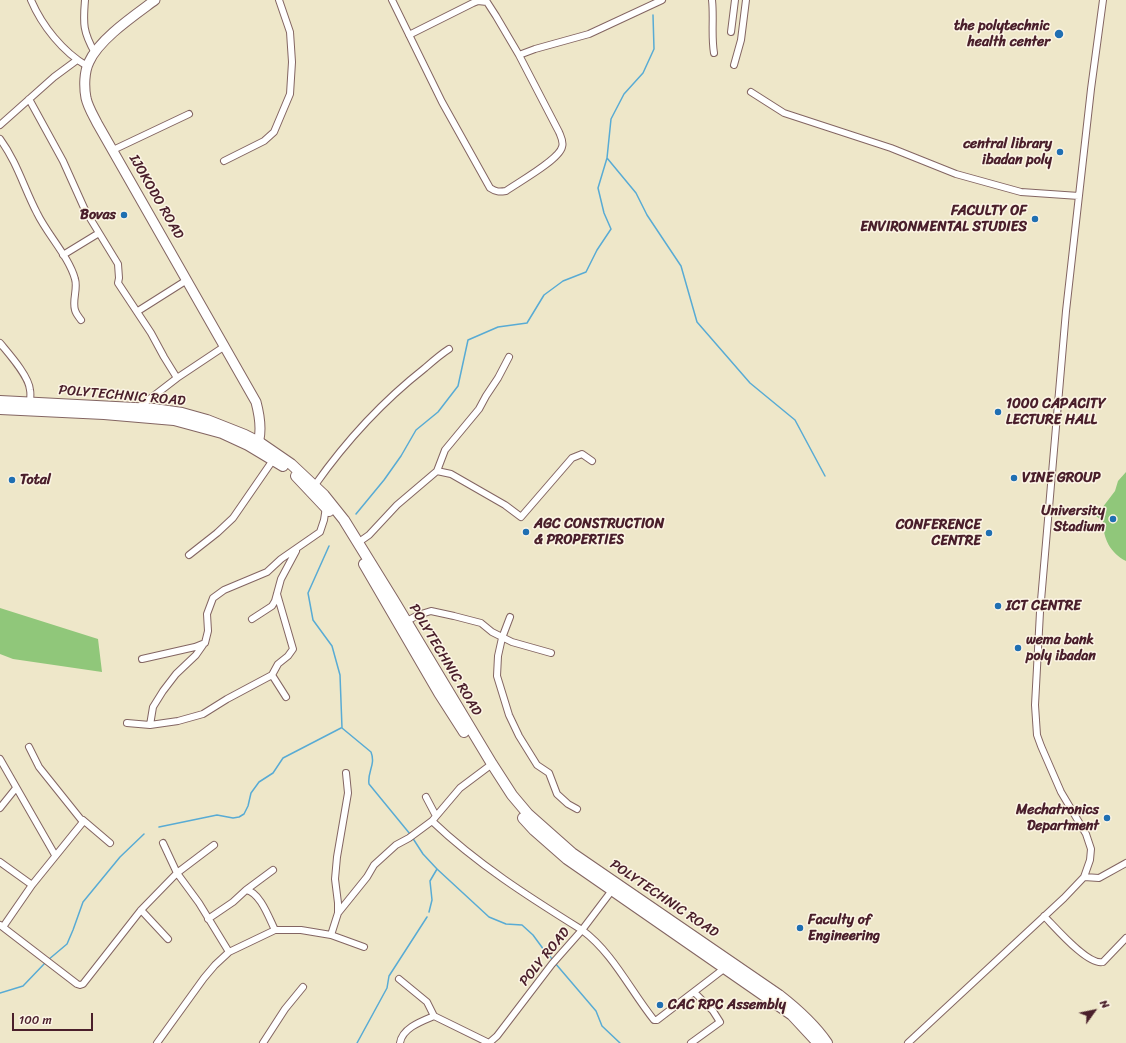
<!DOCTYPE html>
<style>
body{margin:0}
#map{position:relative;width:1126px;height:1043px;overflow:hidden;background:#eee7c9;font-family:Sriracha,sans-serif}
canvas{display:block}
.north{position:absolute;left:1074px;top:991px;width:40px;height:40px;-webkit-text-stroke:3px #fcf5e5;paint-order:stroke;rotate:57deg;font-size:11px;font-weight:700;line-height:16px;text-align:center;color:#4a1f2b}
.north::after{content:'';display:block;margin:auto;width:14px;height:18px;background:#4a1f2b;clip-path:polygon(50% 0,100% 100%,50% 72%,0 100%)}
.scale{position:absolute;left:12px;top:1013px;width:81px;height:18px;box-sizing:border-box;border:2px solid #4a1f2b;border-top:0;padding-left:5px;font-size:12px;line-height:14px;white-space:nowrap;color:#4a1f2b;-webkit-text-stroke:3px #fcf5e5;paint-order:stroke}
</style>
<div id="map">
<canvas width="1126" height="1043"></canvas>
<div class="north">N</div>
<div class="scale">100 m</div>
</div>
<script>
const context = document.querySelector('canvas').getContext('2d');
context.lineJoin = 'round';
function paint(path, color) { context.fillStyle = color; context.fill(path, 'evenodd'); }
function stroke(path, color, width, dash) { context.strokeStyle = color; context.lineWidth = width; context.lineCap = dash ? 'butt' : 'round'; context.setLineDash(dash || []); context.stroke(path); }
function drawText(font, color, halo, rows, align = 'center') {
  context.font = font + ' Sriracha,sans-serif'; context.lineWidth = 3; context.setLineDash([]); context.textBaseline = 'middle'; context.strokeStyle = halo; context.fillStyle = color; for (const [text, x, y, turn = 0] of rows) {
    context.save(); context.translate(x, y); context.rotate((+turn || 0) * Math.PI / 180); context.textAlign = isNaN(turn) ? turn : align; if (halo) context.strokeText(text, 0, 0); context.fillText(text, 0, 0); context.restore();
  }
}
paint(new Path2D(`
 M 1126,472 L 1126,561 C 1110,553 1103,538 1103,521 L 1096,516 L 1115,491 L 1118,481 Z
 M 0,608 L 98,639 L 102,672 L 13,659 L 0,654 Z`), '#90c77a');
stroke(new Path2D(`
 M 607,158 L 636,193 L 647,215 L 681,266 L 697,322 L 750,383 L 795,420 L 825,476
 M 356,514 L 384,480 L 401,456 L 416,430 L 438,412 L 458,386 L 468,340 L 498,327 L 527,323 L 544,295 L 563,281 L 586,272 L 597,250 L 611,229 L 604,213 L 598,188 L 607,158 L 611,119 L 624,94 L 643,73 L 654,49 L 653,15
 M 329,546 L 308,593 L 313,620 L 332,646 L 340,675 L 342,728 L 371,752 C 376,765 367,772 369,784 L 410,834
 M 159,827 L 217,815 L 233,818 L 239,817 L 244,814 L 248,806 L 251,793 L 259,782 L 273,773 L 283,758 L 341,728
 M 412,837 L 423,854 L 437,869 L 489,917 L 506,924 L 522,925 L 533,935 L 544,950 L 553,960
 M 429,912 L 432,900 L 430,881 L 437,869
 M 48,960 L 67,944 L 73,930 L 83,902 L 120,857 L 144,834
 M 555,963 L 596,1011 L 602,1026 L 620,1043
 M 0,993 L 23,986 L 45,963
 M 357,1043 L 387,988 L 389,976 L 427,917`), '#58abd4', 1.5);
const street = new Path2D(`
 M 31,0 C 42,26 63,52 87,66
 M 85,0 C 83,24 83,32 95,53
 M 392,0 L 442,102 L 490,188 C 496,192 499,192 506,191 C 517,183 559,160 562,147 C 564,142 561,137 559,132 L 519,55 L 535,49 L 589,34 L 662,0
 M 712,0 C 714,18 711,35 714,53
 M 731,32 L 735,0
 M 409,35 L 473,3 L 478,1 L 487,2 L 496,16 L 519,55
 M 734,65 L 741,40 L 746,0
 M 751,92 L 784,113 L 891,148 L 956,174 L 1021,192 L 1079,196
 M 29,99 L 63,161 L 85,210 L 118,264 L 119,278 L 118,283 L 151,333 L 164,357 L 177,378
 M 0,125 L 54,77 L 77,60
 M 0,139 C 17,162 24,188 37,213 C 47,234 69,257 75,279 C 78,289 72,300 75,310 C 76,314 79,317 81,320
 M 113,150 L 189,114
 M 224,161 L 264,141 L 274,132 L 290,94 L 292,62 L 290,32 L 279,0
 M 63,255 L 99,233
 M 138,311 L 187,280
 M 0,343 C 9,354 29,376 30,390 C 31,394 30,399 30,403
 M 138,408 L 177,378 L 225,346
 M 437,471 L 451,474 L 505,505 L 521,517 L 572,458 L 582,454 L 592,461
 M 315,485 C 346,441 383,401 425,368 C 433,361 441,354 449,349
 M 359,542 L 369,535 L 397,505 L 437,471 L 445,450 L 479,409 L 486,396 L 498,378 L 509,357
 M 189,555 L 217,533 L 233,518 L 273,460
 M 510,617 L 502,638 L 498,656 L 497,676 L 509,715 L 519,736 L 537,765 L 549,773 L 557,794 L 568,804 L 577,809
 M 252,619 L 272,606 L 275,601 L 281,579 L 296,551
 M 407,621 L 418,615 L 431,611 L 454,616 L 481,623 L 492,632 L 512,642 L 551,653
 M 142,659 L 195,647 L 205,643 L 208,631 L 207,614 L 213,598 L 224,590 L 267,572 L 281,559 L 320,532 L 324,520 L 326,507
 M 272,675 L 286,697
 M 127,723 L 150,725 L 178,721 L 203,714 L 227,699 L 272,675 L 278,664 L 288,656 L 293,649 L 277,594
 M 150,725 L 153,707 L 163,691 L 176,674 L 196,655 L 203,645
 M 0,759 L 55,855
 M 426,797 L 436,816
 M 0,808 L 16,788
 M 83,820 L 110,843
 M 432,821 C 477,864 529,897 582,930 C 613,953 630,990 654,1020 L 657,1020 L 725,968
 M 163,843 L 177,873 L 199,903 L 229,952
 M 0,862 L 32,885
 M 1084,877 L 1099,878 L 1126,863
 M 246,890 L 273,870
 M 141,910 L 168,939
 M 338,913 L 338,903 L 335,879 L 337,857 L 348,793 L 346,773
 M 1044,916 C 1055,927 1088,966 1103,962 L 1126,938
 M 208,919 L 233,902 L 246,890 C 260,892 269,918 275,930
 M 0,925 L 77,984 L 80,985 L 83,984 L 141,910 L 177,873 L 214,845
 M 3,927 L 32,885 L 83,822 L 39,767 L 29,747
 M 331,935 L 338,913 L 367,877 L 374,865 L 396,845 L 409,838 L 432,821 L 460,788 L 492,764
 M 399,979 L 427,1002 L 434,1016 L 489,1043
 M 157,1043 L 204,978 L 215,965 L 229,952 L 275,930 L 301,930 L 331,935 L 364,947
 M 263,1043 L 285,1009 L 303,987
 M 400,1043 C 402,1028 422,1021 434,1016
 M 489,1043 L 497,1036 L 552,964 L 582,930 L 613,889
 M 691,1043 L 720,1022 L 713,1011 L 694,992
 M 908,1043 L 1064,898 L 1084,877 L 1090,860 L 1091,849 L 1086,834 L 1061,792 L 1041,746 L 1037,735 L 1035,705 L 1040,612 L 1066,311 L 1091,89 L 1103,0`);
const secondary = new Path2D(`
 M 155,0 C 135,15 99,39 89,62 C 84,72 84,87 86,98 C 88,107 93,115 97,123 L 256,402 C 260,417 263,434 256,448`);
const primary = new Path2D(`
 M 0,401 L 154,409 L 182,413 L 207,420 L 245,435 L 259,442 L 291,464 L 324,495 L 344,520 L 394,601 L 492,764 L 512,795 L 528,814 L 572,853 L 779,995 C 797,1009 814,1024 827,1043
 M 0,409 L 104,414 L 174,420 L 222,433 L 248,445 L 283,466
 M 296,476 L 329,511
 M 364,564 L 439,693 L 464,732
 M 523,818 L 534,830 L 567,859 L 792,1015 L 818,1043`);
stroke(street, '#836562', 8);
stroke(secondary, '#836562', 11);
stroke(primary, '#836562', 12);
stroke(street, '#fff', 6);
stroke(secondary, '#fff', 9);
stroke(primary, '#fff', 10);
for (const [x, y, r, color] of [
 [1059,34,5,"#1f6fb2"],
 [1060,152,4,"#1f6fb2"],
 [124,215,4,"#1f6fb2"],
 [1035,219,4,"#1f6fb2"],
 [998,412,4,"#1f6fb2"],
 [1014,478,4,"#1f6fb2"],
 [12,480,4,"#1f6fb2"],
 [1113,519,4,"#1f6fb2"],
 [526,532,4,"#1f6fb2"],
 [989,533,4,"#1f6fb2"],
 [998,606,4,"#1f6fb2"],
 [1018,648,4,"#1f6fb2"],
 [1107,818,4,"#1f6fb2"],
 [800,928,4,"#1f6fb2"],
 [660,1005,4,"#1f6fb2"]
]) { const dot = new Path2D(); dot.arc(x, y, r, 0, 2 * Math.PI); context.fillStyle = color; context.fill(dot); stroke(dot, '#fcf5e5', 1.5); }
drawText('bold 14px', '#4a1f2b', '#fcf5e5', [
 ["the polytechnic",1050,26,"right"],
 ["health center",1050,42,"right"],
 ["central library",1052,144,"right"],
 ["ibadan poly",1052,160,"right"],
 ["FACULTY OF",1027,211,"right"],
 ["ENVIRONMENTAL STUDIES",1027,227,"right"],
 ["Bovas",116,215,"right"],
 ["1000 CAPACITY",1006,404],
 ["LECTURE HALL",1006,420],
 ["VINE GROUP",1022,478],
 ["Total",20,480],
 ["University",1105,511,"right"],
 ["Stadium",1105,527,"right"],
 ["AGC CONSTRUCTION",534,524],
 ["& PROPERTIES",534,540],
 ["CONFERENCE",981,525,"right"],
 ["CENTRE",981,541,"right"],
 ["ICT CENTRE",1006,606],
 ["wema bank",1026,640],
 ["poly ibadan",1026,656],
 ["Mechatronics",1099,810,"right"],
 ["Department",1099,826,"right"],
 ["Faculty of",808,920],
 ["Engineering",808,936],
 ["CAC RPC Assembly",668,1005]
], 'left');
drawText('14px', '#4a1f2b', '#fcf5e5', [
 ["IJOKODO ROAD",156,197,60],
 ["POLYTECHNIC ROAD",122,396,5],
 ["POLYTECHNIC ROAD",445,660,59],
 ["POLYTECHNIC ROAD",664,899,34],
 ["POLY ROAD",545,957,-51]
]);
</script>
